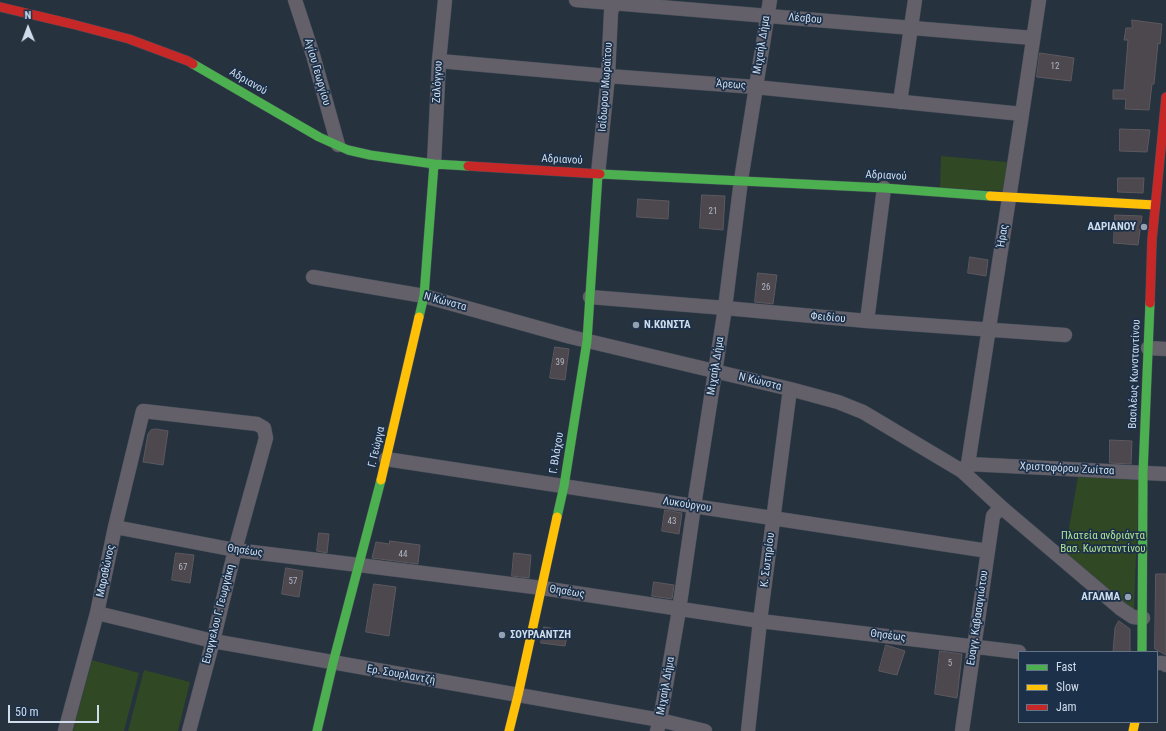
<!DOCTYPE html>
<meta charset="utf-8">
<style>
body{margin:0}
#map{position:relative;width:1166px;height:731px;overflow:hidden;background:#26323e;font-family:"Roboto Condensed",sans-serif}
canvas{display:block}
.legend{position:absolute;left:1018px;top:651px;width:140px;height:72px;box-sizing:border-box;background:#1c3149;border:1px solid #64758a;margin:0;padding:5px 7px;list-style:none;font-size:12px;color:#cfdcec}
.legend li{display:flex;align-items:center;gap:8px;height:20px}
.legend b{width:20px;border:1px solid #64758a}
.north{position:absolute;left:8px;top:8px;width:40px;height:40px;-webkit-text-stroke:3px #1c3149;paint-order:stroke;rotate:359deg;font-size:11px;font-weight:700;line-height:16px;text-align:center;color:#cfdcec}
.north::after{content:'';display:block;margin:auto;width:14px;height:18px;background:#cfdcec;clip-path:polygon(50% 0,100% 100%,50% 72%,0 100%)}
.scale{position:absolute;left:8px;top:705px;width:91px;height:18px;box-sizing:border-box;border:2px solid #cfdcec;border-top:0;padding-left:5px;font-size:12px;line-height:14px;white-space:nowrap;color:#cfdcec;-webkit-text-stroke:3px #1c3149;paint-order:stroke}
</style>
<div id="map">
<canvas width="1166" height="731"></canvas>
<ul class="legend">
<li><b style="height:5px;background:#4caf50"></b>Fast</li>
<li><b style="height:5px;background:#ffc107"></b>Slow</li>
<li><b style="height:5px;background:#c62828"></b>Jam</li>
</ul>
<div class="north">N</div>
<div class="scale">50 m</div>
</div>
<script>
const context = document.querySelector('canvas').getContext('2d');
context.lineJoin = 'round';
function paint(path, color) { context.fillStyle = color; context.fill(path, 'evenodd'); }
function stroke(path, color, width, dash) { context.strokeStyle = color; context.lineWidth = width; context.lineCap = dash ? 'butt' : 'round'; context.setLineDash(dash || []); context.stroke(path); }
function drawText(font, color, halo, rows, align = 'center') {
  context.font = font + ' "Roboto Condensed",sans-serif'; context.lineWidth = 3.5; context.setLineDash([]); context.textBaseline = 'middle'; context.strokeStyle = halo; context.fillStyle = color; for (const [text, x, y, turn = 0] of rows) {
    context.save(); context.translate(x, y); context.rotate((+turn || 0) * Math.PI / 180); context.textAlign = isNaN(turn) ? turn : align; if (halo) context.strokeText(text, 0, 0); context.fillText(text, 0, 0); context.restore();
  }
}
paint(new Path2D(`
 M 941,156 L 1007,162 L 1004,191 L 940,188 Z
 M 1078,477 L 1139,480 L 1134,610 L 1064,556 Z
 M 92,660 L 139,673 L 124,731 L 73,731 Z
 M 144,670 L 190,682 L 178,731 L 128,731 Z`), '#304824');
const building = new Path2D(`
 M 1132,20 L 1162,24 L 1160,44 L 1158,43 L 1154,84 L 1152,84 L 1149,110 L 1125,109 L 1126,99 L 1113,99 L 1113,90 L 1124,90 L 1128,40 L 1124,40 L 1126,28 L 1132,28 Z
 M 1040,53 L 1074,58 L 1071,81 L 1037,77 Z
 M 1120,129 L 1150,130 L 1147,152 L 1120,151 Z
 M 1118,178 L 1144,178 L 1143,193 L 1118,192 Z
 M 702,195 L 725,196 L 723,230 L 700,228 Z
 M 638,199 L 669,201 L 668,219 L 637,217 Z
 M 1115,215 L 1142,216 L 1138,245 L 1114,243 Z
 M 970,257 L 988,260 L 986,276 L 968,273 Z
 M 758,273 L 777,275 L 773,304 L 755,302 Z
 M 555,347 L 569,349 L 565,380 L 550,378 Z
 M 156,429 L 168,431 L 163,465 L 143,462 L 148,434 L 151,430 Z
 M 1110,440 L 1132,441 L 1131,464 L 1110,463 Z
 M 665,510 L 682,513 L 679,534 L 662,531 Z
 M 319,533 L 329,534 L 327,553 L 317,551 Z
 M 390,541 L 420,545 L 418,564 L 372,558 L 376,542 L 389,544 Z
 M 176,553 L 194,555 L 190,583 L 172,580 Z
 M 514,553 L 531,555 L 529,578 L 512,576 Z
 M 286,568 L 303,571 L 299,597 L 282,594 Z
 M 1156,574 L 1166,574 L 1166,655 L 1155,649 Z
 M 654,582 L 674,585 L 672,599 L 652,596 Z
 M 374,584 L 396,587 L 389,636 L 366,632 Z
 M 1119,621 L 1130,629 L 1130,652 L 1113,652 L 1115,628 Z
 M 544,627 L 568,631 L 565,646 L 541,643 Z
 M 886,645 L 905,651 L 897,675 L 879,671 Z
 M 940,651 L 962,654 L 957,698 L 935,694 Z`);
paint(building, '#4d474e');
stroke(building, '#5c595f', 1);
const street = new Path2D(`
 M 295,0 L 313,55 L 338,145
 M 576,0 L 1033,38
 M 439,61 L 608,76 L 755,87 L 1022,114
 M 900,102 L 915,0
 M 434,164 L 439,61 L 445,0
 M 598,174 L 608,76 L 611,12 L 615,0
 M 313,277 L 424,296 L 571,337 L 790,389 L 838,402 L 863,412 L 962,471 L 1001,507 L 1121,609 L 1133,617 L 1143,618
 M 590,297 L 725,308 L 867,321 L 1065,335
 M 867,321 L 884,188
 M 1148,348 L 1166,349
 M 386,459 L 988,551
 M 968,464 L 1166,474
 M 962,471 L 968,464 L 1022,114 L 1039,0
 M 115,527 L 235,550 L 359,565 L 542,588 L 760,621 L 1019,652
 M 97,613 L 213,641 L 660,720 L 705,731
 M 1157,663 L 1163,663 L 1166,665
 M 65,731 L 97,613 L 115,527 L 143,411 L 257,424 L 264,428 L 266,438 L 235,550 L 213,641 L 189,731
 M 657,731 L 660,720 L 679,610 L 694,506 L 725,308 L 741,180 L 770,0
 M 748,731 L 760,621 L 790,389
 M 962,731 L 993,516 L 1001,507`);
const fast = new Path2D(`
 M 193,64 L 319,137 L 348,150 L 370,155 L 434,164 L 468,166
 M 600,174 L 884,188 L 990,196
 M 419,317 L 424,296 L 434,164
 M 557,517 L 564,486 L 587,341 L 598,174
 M 1142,652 L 1143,473 L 1150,303
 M 317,731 L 333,663 L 381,480`);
const slow = new Path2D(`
 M 990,196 L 1155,205
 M 381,480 L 419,317
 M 509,731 L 518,695 L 557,517
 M 1133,731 L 1135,722`);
const jam = new Path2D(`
 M 0,7 L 72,24 L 129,39 L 188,61 L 193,64
 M 468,166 L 600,174
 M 1150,303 L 1152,240 L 1166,97`);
stroke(street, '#444d58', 15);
stroke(fast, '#444d58', 10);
stroke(slow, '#444d58', 10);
stroke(jam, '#444d58', 10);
stroke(street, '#63606a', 14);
stroke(fast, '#4caf50', 9);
stroke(slow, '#ffc107', 9);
stroke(jam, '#c62828', 9);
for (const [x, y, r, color] of [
 [1144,227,4,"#94a0af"],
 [636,325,4,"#94a0af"],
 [1128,597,4,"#94a0af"],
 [502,635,4,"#94a0af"]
]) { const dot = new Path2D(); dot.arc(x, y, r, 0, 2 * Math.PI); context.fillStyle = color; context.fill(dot); stroke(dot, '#1c3149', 1.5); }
drawText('9px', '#aeb7c4', null, [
 ["12",1055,67],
 ["21",713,212],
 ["26",766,288],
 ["39",560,363],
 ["43",672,522],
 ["44",403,555],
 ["67",183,568],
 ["57",293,582],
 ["5",950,664]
]);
drawText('11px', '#cfdcec', '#1c3149', [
 ["Λέσβου",805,19,5],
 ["Μιχαήλ Δήμα",762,45,-81],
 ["Αγίου Γεωργίου",317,72,74],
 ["Αδριανού",248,82,30],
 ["Ζαλόγγου",438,82,-87],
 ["Άρεως",731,85,4],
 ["Ισίδωρου Μωραϊτου",606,87,-86],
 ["Αδριανού",562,160,3],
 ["Αδριανού",886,176,3],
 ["Ήρας",1003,236,-81],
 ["Ν Κώνστα",445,302,15],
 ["Φειδίου",828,318,5],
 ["Μιχαήλ Δήμα",716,366,-81],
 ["Βασιλέως Κωνσταντίνου",1135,374,-88],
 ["Ν Κώνστα",760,382,14],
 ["Γ. Γεώργα",377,447,-77],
 ["Γ. Βλάχου",557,453,-81],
 ["Χριστοφόρου Ζωίτσα",1067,469,3],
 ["Λυκούργου",687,505,9],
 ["Θησέως",245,551,8],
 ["Κ. Σωτηρίου",768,560,-83],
 ["Μαραθώνος",106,571,-78],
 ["Θησέως",567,592,9],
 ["Ευαγγελου Γ. Γεωργάκη",219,614,-76],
 ["Ευαγγ. Καβασαγιώτου",978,618,-82],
 ["Θησέως",888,636,7],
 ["Ερ. Σουρλαντζή",401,675,10],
 ["Μιχαήλ Δήμα",666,686,-80]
]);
drawText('bold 11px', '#cfdcec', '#1c3149', [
 ["ΑΔΡΙΑΝΟΥ",1136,227],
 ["Ν.ΚΩΝΣΤΑ",644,325,"left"],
 ["ΑΓΑΛΜΑ",1120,597],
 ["ΣΟΥΡΛΑΝΤΖΗ",510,635,"left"]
], 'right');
drawText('11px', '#b1e190', '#1c3149', [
 ["Πλατεία ανδριάντα",1103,536],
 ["Βασ. Κωνσταντίνου",1103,549]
]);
</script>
